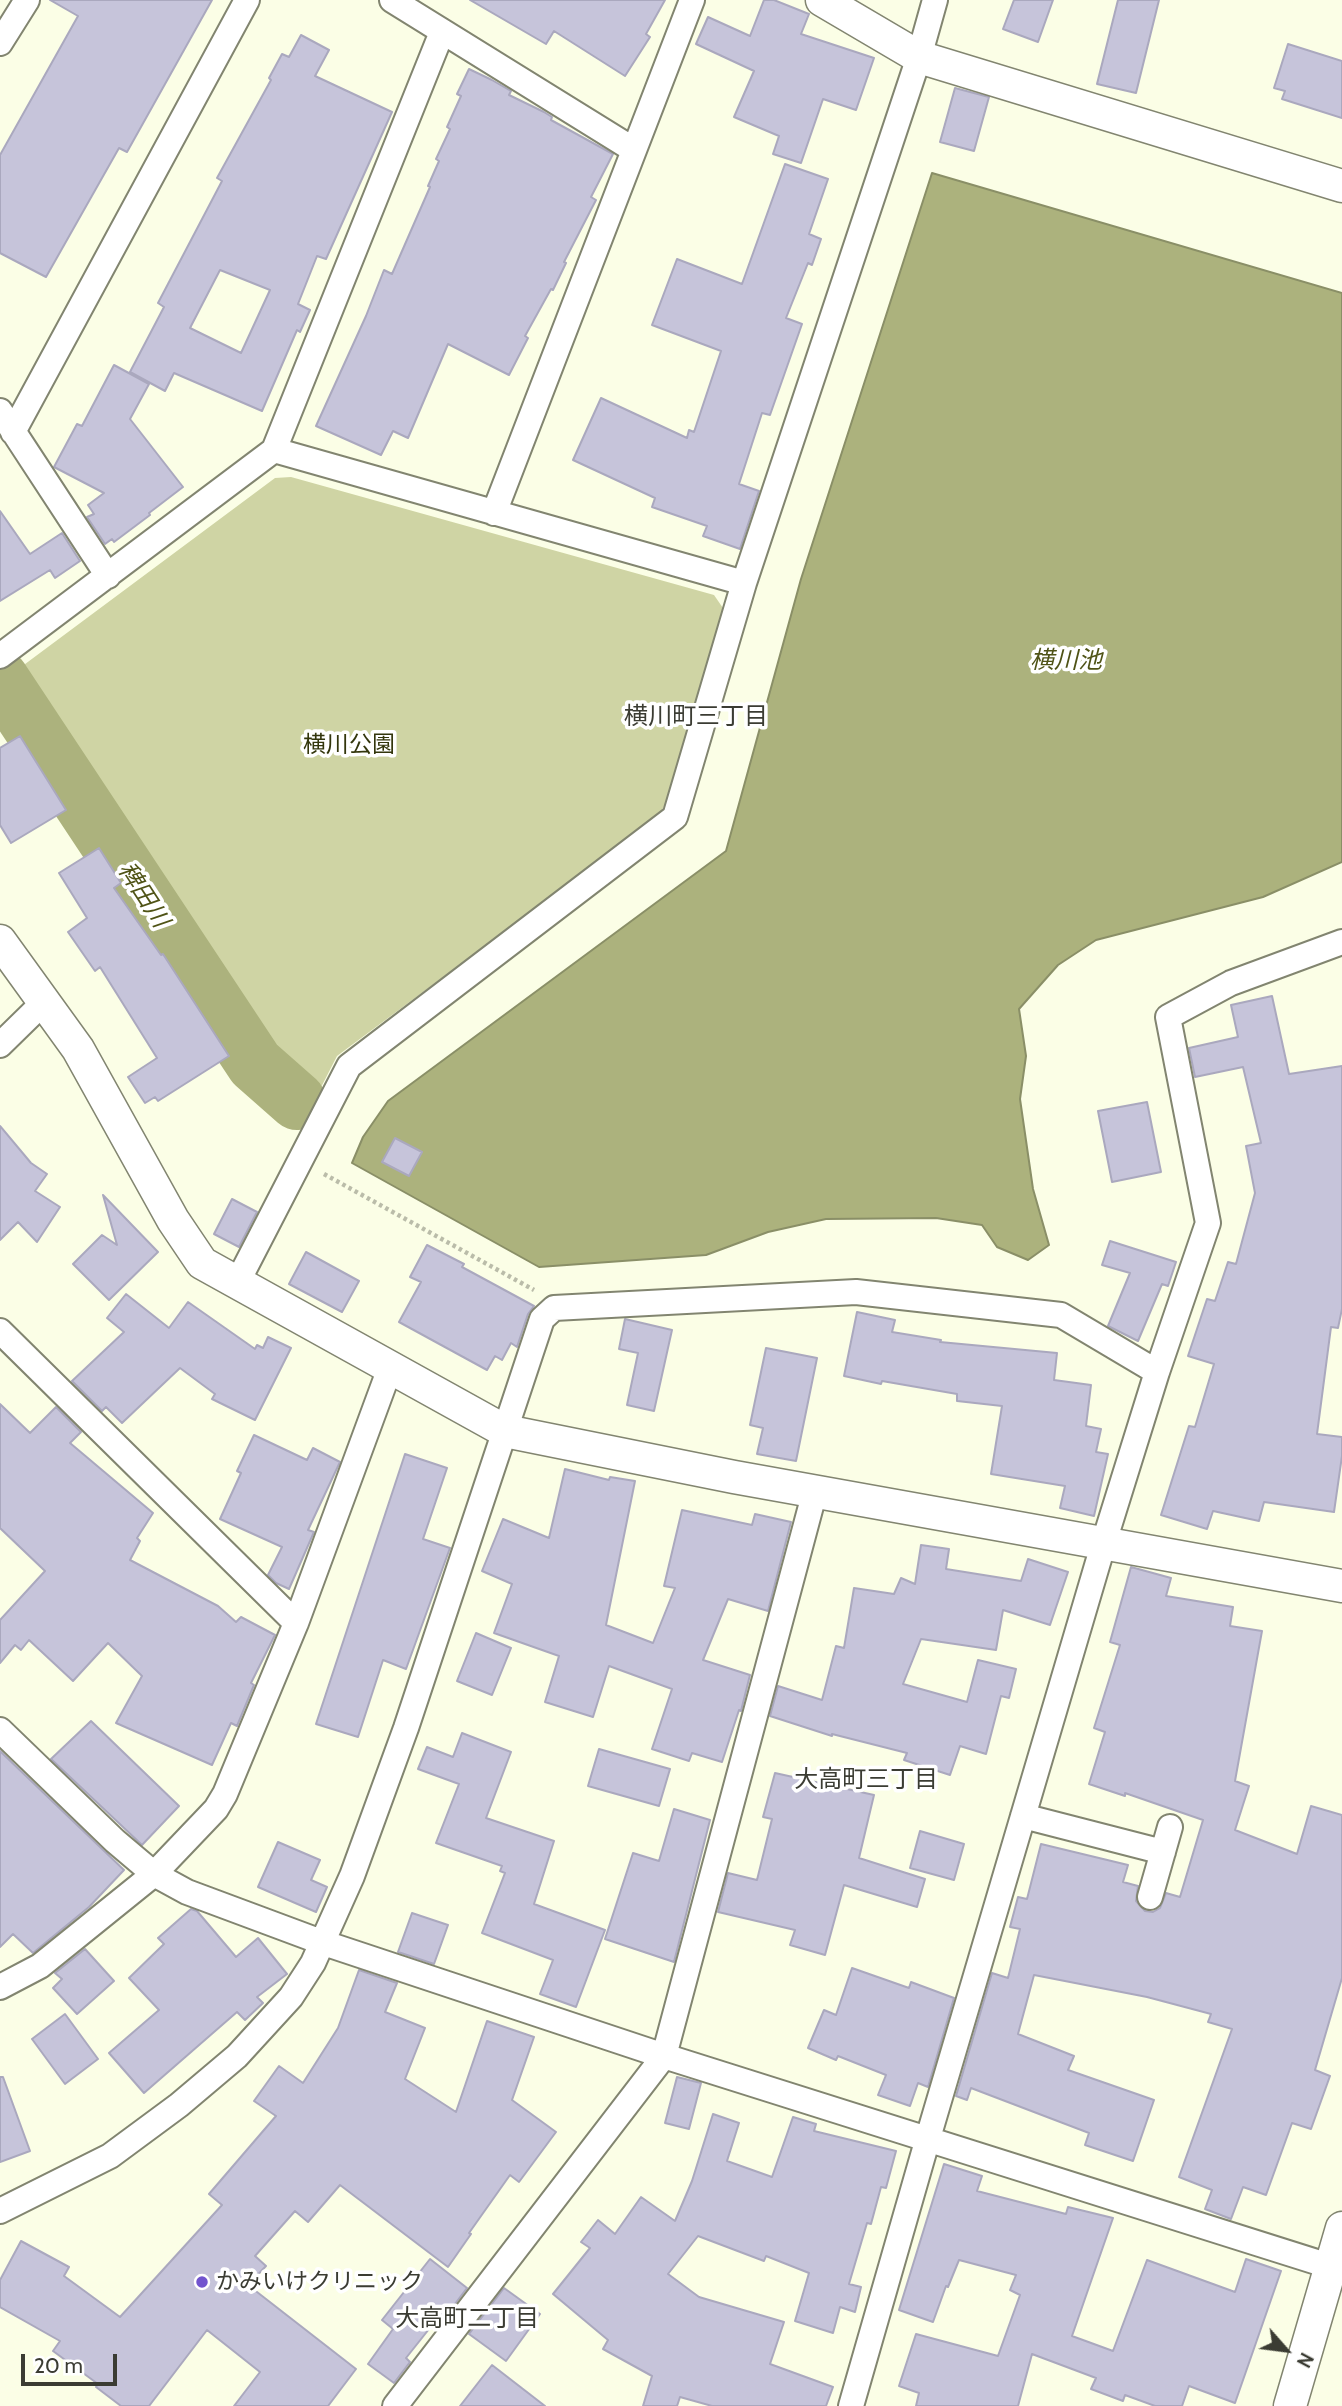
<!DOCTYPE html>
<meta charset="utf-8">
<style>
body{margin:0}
#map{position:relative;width:1342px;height:2406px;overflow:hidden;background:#fbfee6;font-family:Cabin,sans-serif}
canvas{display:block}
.north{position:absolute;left:1251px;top:2315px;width:70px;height:70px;-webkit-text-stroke:5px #fff;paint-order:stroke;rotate:118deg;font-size:19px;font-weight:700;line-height:28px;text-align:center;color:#3b3c33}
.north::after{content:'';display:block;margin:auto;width:24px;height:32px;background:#3b3c33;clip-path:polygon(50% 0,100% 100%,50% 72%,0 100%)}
.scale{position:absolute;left:21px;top:2354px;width:96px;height:32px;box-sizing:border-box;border:4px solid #3b3c33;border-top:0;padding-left:9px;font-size:21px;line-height:24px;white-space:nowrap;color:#3b3c33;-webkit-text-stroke:5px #fff;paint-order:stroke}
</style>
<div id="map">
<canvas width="1342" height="2406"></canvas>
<div class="north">N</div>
<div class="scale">20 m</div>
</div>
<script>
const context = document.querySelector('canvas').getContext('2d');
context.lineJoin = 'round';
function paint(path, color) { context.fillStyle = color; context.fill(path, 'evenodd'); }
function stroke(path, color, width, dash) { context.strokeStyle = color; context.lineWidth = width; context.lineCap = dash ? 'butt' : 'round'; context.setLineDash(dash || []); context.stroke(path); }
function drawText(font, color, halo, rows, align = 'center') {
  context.font = font + ' Cabin,"Noto Sans JP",sans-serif'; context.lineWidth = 7; context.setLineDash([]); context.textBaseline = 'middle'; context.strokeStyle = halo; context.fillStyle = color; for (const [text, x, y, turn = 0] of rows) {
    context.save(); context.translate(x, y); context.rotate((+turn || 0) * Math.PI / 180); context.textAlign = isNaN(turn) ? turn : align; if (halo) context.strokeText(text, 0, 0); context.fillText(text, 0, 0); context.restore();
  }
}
paint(new Path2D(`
 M 291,477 L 714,595 L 725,611 L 668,799 L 658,817 L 337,1056 L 315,1099 L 267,1053 L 226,1005 L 158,895 L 9,676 L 275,478 Z`), '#cfd4a4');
const water = new Path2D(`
 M 932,173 L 1342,293 L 1342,862 L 1263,897 L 1096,940 L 1058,965 L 1019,1009 L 1026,1056 L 1020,1099 L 1033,1189 L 1049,1245 L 1028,1260 L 997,1247 L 982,1225 L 936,1218 L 826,1219 L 768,1232 L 706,1255 L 539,1267 L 352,1163 L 363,1137 L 388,1101 L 726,851 L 801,579 Z`);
paint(water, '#acb27d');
stroke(water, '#8a8f67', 2);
stroke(new Path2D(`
 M 0,679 L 255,1064 L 297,1101`), '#acb27d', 58);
const building = new Path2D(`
 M 50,0 L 212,0 L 127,152 L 119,148 L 46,277 L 0,253 L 0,155 L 78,16 Z
 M 470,0 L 665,0 L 646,34 L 650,37 L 625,76 L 554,31 L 546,44 Z
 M 764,0 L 774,0 L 809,14 L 801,34 L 874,58 L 856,110 L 823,99 L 801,163 L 773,154 L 779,136 L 734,117 L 754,71 L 696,44 L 708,17 L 750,36 Z
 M 1014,0 L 1053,0 L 1038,42 L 1003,29 Z
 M 1118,0 L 1159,0 L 1136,93 L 1097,84 Z
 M 301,35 L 329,50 L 315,76 L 392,112 L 326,259 L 317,256 L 298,304 L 310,310 L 300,332 L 297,330 L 262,411 L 174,373 L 165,391 L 130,372 L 164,307 L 158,303 L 222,181 L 217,178 L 271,80 L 269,78 L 282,54 L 289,57 ZM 220,270 L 270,290 L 241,353 L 190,328 Z
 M 1288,44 L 1342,61 L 1342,118 L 1282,99 L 1285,91 L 1274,88 Z
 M 469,69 L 492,80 L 511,91 L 509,95 L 544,112 L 552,117 L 551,120 L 613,154 L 591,197 L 596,200 L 564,262 L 566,263 L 553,290 L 551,289 L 525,336 L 528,338 L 509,375 L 448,344 L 408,438 L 393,431 L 381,455 L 316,426 L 366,316 L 384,270 L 392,274 L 430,187 L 428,186 L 439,161 L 436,159 L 450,129 L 447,127 L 461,96 L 457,94 Z
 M 955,88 L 989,97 L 974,151 L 940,142 Z
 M 785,164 L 828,179 L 809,234 L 821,239 L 812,265 L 808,263 L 786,318 L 802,324 L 770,415 L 762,413 L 739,484 L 759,491 L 740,549 L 703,536 L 707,526 L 652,507 L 655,498 L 573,460 L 601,398 L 687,438 L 689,430 L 694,432 L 721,351 L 652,325 L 677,259 L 742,284 Z
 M 114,365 L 149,384 L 130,419 L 183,487 L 149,513 L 150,515 L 114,542 L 112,539 L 105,544 L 87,517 L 94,514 L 88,505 L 104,493 L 54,467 L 77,424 L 82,426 Z
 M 0,511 L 30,554 L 62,533 L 80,561 L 55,578 L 50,570 L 0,601 Z
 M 20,736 L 66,810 L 11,843 L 0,825 L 0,748 Z
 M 99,848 L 121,883 L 114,888 L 161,955 L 163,954 L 229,1056 L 158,1101 L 155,1097 L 145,1103 L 128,1077 L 157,1058 L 100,967 L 95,971 L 68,932 L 87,918 L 59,873 Z
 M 1272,996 L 1289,1074 L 1342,1066 L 1342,1309 L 1338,1328 L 1331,1327 L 1317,1434 L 1342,1437 L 1342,1456 L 1334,1512 L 1264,1502 L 1259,1521 L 1213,1511 L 1207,1529 L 1161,1515 L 1189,1426 L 1195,1427 L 1214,1364 L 1188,1356 L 1207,1299 L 1215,1301 L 1228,1262 L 1236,1264 L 1255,1193 L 1246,1146 L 1261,1143 L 1243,1067 L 1195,1077 L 1189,1048 L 1238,1037 L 1231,1005 Z
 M 1147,1102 L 1161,1172 L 1112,1182 L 1098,1111 Z
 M 0,1126 L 31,1163 L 47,1174 L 35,1191 L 60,1207 L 37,1242 L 18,1222 L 0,1240 Z
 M 395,1138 L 422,1152 L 409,1176 L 382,1162 Z
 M 103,1195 L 158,1252 L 109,1300 L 73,1264 L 102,1235 L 117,1245 Z
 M 232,1199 L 257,1212 L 239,1247 L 214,1234 Z
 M 1110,1241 L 1176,1262 L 1168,1286 L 1162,1284 L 1138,1341 L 1108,1326 L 1130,1273 L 1102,1265 Z
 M 427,1245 L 464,1264 L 462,1267 L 534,1306 L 528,1314 L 517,1347 L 511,1343 L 502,1360 L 495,1356 L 487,1370 L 399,1322 L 421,1282 L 410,1277 Z
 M 306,1252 L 359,1281 L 342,1312 L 289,1284 Z
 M 126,1294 L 169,1328 L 188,1302 L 255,1349 L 257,1345 L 263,1348 L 268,1337 L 291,1348 L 255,1420 L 212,1399 L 215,1394 L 180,1368 L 122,1423 L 106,1407 L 102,1411 L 72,1381 L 124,1332 L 107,1318 Z
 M 857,1312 L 895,1320 L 892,1332 L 941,1340 L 940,1342 L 1057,1353 L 1054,1380 L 1091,1385 L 1086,1426 L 1101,1429 L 1096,1452 L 1108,1454 L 1094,1516 L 1060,1508 L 1065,1486 L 991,1474 L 1002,1406 L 957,1401 L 957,1394 L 882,1381 L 881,1384 L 844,1376 Z
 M 625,1319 L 672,1330 L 654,1411 L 627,1405 L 638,1353 L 619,1349 Z
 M 766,1348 L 817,1358 L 796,1461 L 757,1454 L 763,1428 L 750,1425 Z
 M 0,1404 L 30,1433 L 56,1407 L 81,1432 L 70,1443 L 153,1513 L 137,1538 L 140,1541 L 130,1560 L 218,1606 L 236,1622 L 241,1617 L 275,1635 L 251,1683 L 254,1685 L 237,1726 L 231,1723 L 212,1765 L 116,1723 L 142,1676 L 108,1643 L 73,1681 L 29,1640 L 21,1650 L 15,1645 L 0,1663 L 0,1620 L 45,1571 L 0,1528 Z
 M 254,1435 L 307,1460 L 313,1448 L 340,1462 L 308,1530 L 314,1532 L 289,1589 L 276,1583 L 268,1575 L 282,1547 L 220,1519 L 241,1473 L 237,1471 Z
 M 405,1454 L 447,1468 L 423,1539 L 450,1548 L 406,1669 L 383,1660 L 358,1737 L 316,1724 Z
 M 565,1469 L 609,1480 L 610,1477 L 635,1481 L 606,1625 L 653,1643 L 675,1588 L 664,1586 L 682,1510 L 752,1525 L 755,1514 L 791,1522 L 768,1611 L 728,1599 L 703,1660 L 750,1675 L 741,1711 L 739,1710 L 722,1762 L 692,1753 L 689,1761 L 652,1749 L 672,1689 L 609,1666 L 593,1717 L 545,1702 L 559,1656 L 494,1633 L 512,1584 L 482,1571 L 503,1519 L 549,1538 Z
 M 921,1545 L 949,1549 L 946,1569 L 1021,1581 L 1028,1559 L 1068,1572 L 1050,1625 L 1003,1610 L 996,1650 L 921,1639 L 903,1684 L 967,1702 L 978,1660 L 1016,1669 L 1009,1698 L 1001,1696 L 986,1754 L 960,1746 L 950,1775 L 904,1760 L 907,1753 L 832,1734 L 832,1736 L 770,1716 L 778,1686 L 822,1700 L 836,1646 L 844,1648 L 854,1588 L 894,1594 L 901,1578 L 915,1584 Z
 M 1131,1567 L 1171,1578 L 1166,1596 L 1233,1607 L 1230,1626 L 1262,1631 L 1235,1781 L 1249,1786 L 1235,1830 L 1297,1854 L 1311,1806 L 1342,1815 L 1342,1978 L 1315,2070 L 1330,2076 L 1311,2129 L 1292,2123 L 1266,2195 L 1243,2187 L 1231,2219 L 1205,2209 L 1212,2190 L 1179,2177 L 1232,2029 L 1208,2022 L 1211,2014 L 1147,1997 L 1034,1975 L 1018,2034 L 1074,2056 L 1068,2070 L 1154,2100 L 1133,2161 L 1085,2145 L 1089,2133 L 971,2088 L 967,2100 L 956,2096 L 992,1973 L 1008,1978 L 1020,1929 L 1010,1927 L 1018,1897 L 1027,1899 L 1041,1844 L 1128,1865 L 1123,1882 L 1138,1886 L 1136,1901 L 1145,1911 L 1153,1912 L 1160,1908 L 1166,1893 L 1180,1897 L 1203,1820 L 1125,1793 L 1125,1796 L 1089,1784 L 1105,1732 L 1094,1728 L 1120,1645 L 1110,1642 Z
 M 476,1633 L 511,1648 L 492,1695 L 457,1681 Z
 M 91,1721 L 179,1806 L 142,1845 L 51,1759 Z
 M 462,1733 L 511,1752 L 486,1818 L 554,1841 L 534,1904 L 605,1930 L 576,2007 L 540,1994 L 553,1960 L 482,1933 L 505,1873 L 500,1871 L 502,1866 L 436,1843 L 459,1784 L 418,1769 L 427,1747 L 453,1757 Z
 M 599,1749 L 670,1769 L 659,1806 L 588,1786 Z
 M 0,1751 L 124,1870 L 89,1907 L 33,1953 L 13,1934 L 0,1947 Z
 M 775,1773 L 874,1795 L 859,1858 L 925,1879 L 917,1907 L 844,1885 L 825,1955 L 790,1945 L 795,1930 L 718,1912 L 728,1873 L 757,1880 L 772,1819 L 763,1817 Z
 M 674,1809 L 710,1820 L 674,1962 L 605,1939 L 633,1853 L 659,1861 Z
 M 920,1831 L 964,1844 L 954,1880 L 910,1868 Z
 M 278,1842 L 320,1860 L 311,1880 L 327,1887 L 316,1912 L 258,1887 Z
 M 191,1909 L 197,1911 L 236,1957 L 258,1938 L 287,1974 L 257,1997 L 263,2003 L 245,2020 L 237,2012 L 144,2093 L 109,2053 L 159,2010 L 129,1978 L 164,1944 L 158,1938 Z
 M 412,1913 L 448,1925 L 434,1964 L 398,1952 Z
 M 85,1949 L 114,1981 L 77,2014 L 53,1988 L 62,1979 L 55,1973 Z
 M 852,1968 L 909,1988 L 911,1982 L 954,1998 L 928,2087 L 918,2083 L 910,2106 L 878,2095 L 886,2075 L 838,2056 L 836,2060 L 808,2048 L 824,2010 L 836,2015 Z
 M 359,1970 L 397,1983 L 385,2012 L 425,2028 L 405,2079 L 456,2112 L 487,2021 L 534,2037 L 512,2100 L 556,2132 L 519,2182 L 510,2175 L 469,2233 L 471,2234 L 448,2267 L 340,2185 L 308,2222 L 295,2211 L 255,2256 L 266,2266 L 248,2285 L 356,2369 L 328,2406 L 234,2406 L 260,2372 L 207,2330 L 149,2406 L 121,2406 L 96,2387 L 98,2384 L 53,2351 L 60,2341 L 0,2307 L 0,2280 L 21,2241 L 69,2267 L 64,2276 L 120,2317 L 222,2205 L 209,2194 L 276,2116 L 254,2101 L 279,2066 L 303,2083 L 338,2028 Z
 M 65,2014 L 98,2059 L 65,2084 L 32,2039 Z
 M 0,2077 L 3,2077 L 30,2151 L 0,2162 Z
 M 677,2077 L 701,2083 L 689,2129 L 665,2123 Z
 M 713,2114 L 739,2123 L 727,2161 L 772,2177 L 793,2117 L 816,2124 L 814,2131 L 896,2151 L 886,2188 L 881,2187 L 871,2224 L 867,2223 L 849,2284 L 861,2287 L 855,2312 L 840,2307 L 833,2333 L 795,2321 L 809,2273 L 766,2256 L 764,2261 L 698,2236 L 668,2274 L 699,2297 L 784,2322 L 770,2364 L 833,2387 L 826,2406 L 712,2406 L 680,2397 L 677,2406 L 643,2406 L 652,2376 L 603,2349 L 608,2340 L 553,2294 L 590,2248 L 581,2242 L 598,2220 L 615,2234 L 641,2197 L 675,2221 L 692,2181 Z
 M 944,2164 L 982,2176 L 977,2191 L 1066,2214 L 1068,2207 L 1113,2218 L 1072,2336 L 1113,2351 L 1147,2260 L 1235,2292 L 1246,2259 L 1281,2271 L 1235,2403 L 1189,2386 L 1182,2406 L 1155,2406 L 1125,2395 L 1123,2401 L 1091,2389 L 1096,2378 L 1032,2354 L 1018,2406 L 916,2406 L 919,2393 L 899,2386 L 916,2334 L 998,2356 L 1020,2295 L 1010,2290 L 1016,2275 L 959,2260 L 948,2287 L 946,2286 L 933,2322 L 899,2310 Z
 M 430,2259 L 467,2288 L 445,2317 L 441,2314 L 406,2358 L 410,2362 L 394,2383 L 368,2364 L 393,2329 L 382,2320 Z
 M 504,2288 L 540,2314 L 506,2361 L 469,2334 Z
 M 492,2365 L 545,2406 L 460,2406 Z`);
paint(building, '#c6c4da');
stroke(building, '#aaa8be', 2);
const minor = new Path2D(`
 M 392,0 L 634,150
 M 0,43 L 27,0
 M 0,411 L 108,576
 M 13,432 L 247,0
 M 274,450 L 744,583
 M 494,513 L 692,0
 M 0,656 L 274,450 L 442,32
 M 0,1045 L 45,1001
 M 237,1283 L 349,1066 L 675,817 L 744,583 L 919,57 L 935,0
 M 0,1331 L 296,1623
 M 0,1730 L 115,1841 L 154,1874 L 187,1892 L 324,1943 L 664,2056 L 1342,2270
 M 1023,1816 L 1163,1852
 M 1150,1897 L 1170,1827
 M 0,1987 L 40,1966 L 154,1874 L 216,1809 L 225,1794 L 296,1623 L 390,1368
 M 0,2211 L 110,2156 L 179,2105 L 237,2056 L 291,1997 L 313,1963 L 352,1876 L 406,1728 L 542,1319 L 554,1308 L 856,1292 L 1061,1315 L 1157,1372
 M 395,2406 L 664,2056 L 815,1491
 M 851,2406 L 928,2138 L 1104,1542 L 1157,1372 L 1208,1223 L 1168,1017 L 1231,983 L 1342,942`);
const tertiary = new Path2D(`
 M 822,0 L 919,57 L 1342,186
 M 0,941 L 78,1049 L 173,1220 L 202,1263 L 505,1431 L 734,1477 L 1342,1586
 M 1290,2406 L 1342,2228`);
stroke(minor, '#828570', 28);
stroke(tertiary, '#828570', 35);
stroke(new Path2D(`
 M 324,1174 L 534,1290`), '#babca9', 4.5, [3.5, 3.5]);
stroke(minor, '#fff', 24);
stroke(tertiary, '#fff', 32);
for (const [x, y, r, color] of [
 [202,2282,7,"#7254ce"]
]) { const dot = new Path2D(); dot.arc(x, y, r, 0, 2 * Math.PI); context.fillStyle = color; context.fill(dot); stroke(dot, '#fff', 2.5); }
drawText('23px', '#33360c', '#fff', [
 ["横川公園",349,745]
]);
drawText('23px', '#3b3c33', '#fff', [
 ["かみいけクリニック",216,2282]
], 'left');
drawText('italic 24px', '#4f5316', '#fff', [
 ["横川池",1066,661],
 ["稗田川",143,895,57]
]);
drawText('24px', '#3b3c33', '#fff', [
 ["横川町三丁目",696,717],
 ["大高町三丁目",866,1780],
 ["大高町二丁目",467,2319]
]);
</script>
